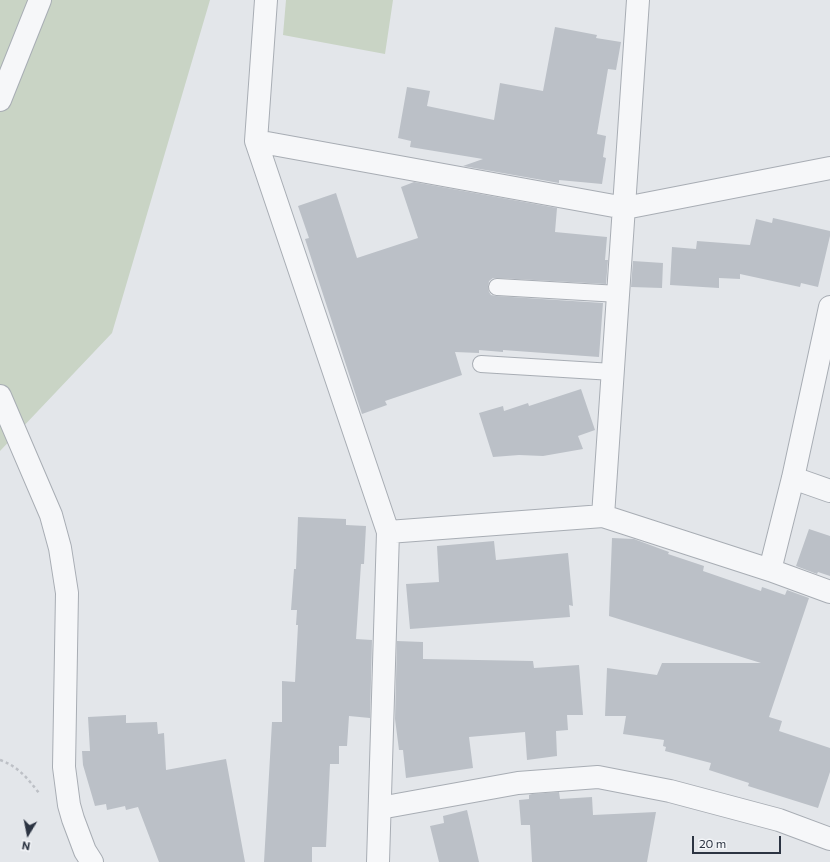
<!DOCTYPE html>
<style>
body{margin:0}
#map{position:relative;width:830px;height:862px;overflow:hidden;background:#e3e6ea;font-family:Commissioner,sans-serif}
canvas{display:block}
.north{position:absolute;left:8px;top:814px;width:40px;height:40px;-webkit-text-stroke:3px #f3f5f8;paint-order:stroke;rotate:190deg;font-size:11px;font-weight:700;line-height:16px;text-align:center;color:#2c3442}
.north::after{content:'';display:block;margin:auto;width:14px;height:18px;background:#2c3442;clip-path:polygon(50% 0,100% 100%,50% 72%,0 100%)}
.scale{position:absolute;left:692px;top:836px;width:89px;height:18px;box-sizing:border-box;border:2px solid #2c3442;border-top:0;padding-left:5px;font-size:12px;line-height:14px;white-space:nowrap;color:#2c3442;-webkit-text-stroke:3px #f3f5f8;paint-order:stroke}
</style>
<div id="map">
<canvas width="830" height="862"></canvas>
<div class="north">N</div>
<div class="scale">20 m</div>
</div>
<script>
const context = document.querySelector('canvas').getContext('2d');
context.lineJoin = 'round';
function paint(path, color) { context.fillStyle = color; context.fill(path, 'evenodd'); }
function stroke(path, color, width, dash) { context.strokeStyle = color; context.lineWidth = width; context.lineCap = dash ? 'butt' : 'round'; context.setLineDash(dash || []); context.stroke(path); }
paint(new Path2D(`
 M 0,0 L 210,0 L 112,333 L 0,451 Z
 M 286,0 L 393,0 L 385,54 L 283,35 Z`), '#c9d4c5');
paint(new Path2D(`
 M 555,27 L 597,35 L 596,38 L 621,42 L 616,70 L 608,69 L 597,134 L 606,136 L 603,157 L 606,158 L 602,184 L 559,180 L 559,183 L 463,166 L 483,159 L 410,147 L 411,141 L 398,138 L 407,87 L 430,91 L 427,106 L 494,120 L 500,83 L 543,91 Z
 M 414,182 L 557,208 L 555,232 L 607,237 L 605,260 L 608,260 L 606,284 L 498,278 L 493,278 L 489,281 L 488,287 L 489,292 L 491,295 L 496,296 L 603,303 L 599,357 L 503,350 L 503,352 L 479,350 L 479,353 L 455,352 L 462,375 L 385,401 L 387,405 L 362,414 L 305,239 L 309,238 L 298,206 L 336,193 L 357,258 L 418,238 L 401,187 Z
 M 773,218 L 830,231 L 830,236 L 818,287 L 801,283 L 800,287 L 740,274 L 740,279 L 719,278 L 719,288 L 670,285 L 672,247 L 696,249 L 697,241 L 750,245 L 756,219 L 772,223 Z
 M 633,261 L 663,263 L 662,288 L 631,287 Z
 M 581,389 L 595,430 L 578,436 L 583,449 L 543,456 L 519,455 L 493,457 L 479,413 L 503,406 L 504,411 L 528,403 L 529,406 Z
 M 298,517 L 346,519 L 346,525 L 366,526 L 364,564 L 361,564 L 356,639 L 372,640 L 370,718 L 349,716 L 347,746 L 339,746 L 339,764 L 330,764 L 326,847 L 312,847 L 312,862 L 264,862 L 272,722 L 282,722 L 282,681 L 295,682 L 298,625 L 296,625 L 297,610 L 291,610 L 294,569 L 296,569 Z
 M 809,529 L 830,536 L 830,576 L 818,572 L 817,574 L 796,566 Z
 M 612,538 L 634,539 L 669,552 L 668,554 L 704,566 L 703,571 L 761,591 L 762,587 L 785,595 L 787,590 L 809,598 L 769,717 L 782,721 L 779,731 L 830,748 L 830,772 L 818,808 L 748,786 L 749,783 L 709,770 L 711,763 L 665,751 L 666,747 L 663,746 L 664,740 L 623,734 L 626,716 L 605,716 L 607,668 L 657,675 L 662,663 L 761,663 L 609,616 Z
 M 494,541 L 496,560 L 568,553 L 573,606 L 569,605 L 570,617 L 410,629 L 406,584 L 439,582 L 437,546 Z
 M 397,641 L 423,642 L 423,659 L 533,661 L 534,668 L 579,665 L 583,715 L 567,715 L 568,730 L 556,731 L 557,756 L 527,760 L 525,732 L 469,737 L 473,768 L 406,778 L 403,750 L 399,750 L 395,719 Z
 M 126,715 L 126,723 L 157,722 L 158,734 L 164,733 L 166,770 L 226,759 L 245,862 L 159,862 L 138,807 L 126,810 L 125,806 L 107,810 L 106,804 L 95,806 L 83,765 L 82,751 L 90,751 L 88,717 Z
 M 559,792 L 560,799 L 592,797 L 593,815 L 656,812 L 647,862 L 532,862 L 530,825 L 521,825 L 519,800 L 529,799 L 529,795 L 532,794 Z
 M 467,810 L 479,862 L 439,862 L 430,826 L 444,823 L 443,816 Z`), '#bbc0c7');
const service = new Path2D(`
 M 497,287 L 619,294
 M 481,364 L 613,372`);
const minor = new Path2D(`
 M 266,0 L 256,141 L 388,532 L 378,862
 M 256,141 L 625,208 L 830,168
 M 793,478 L 830,491
 M 603,516 L 638,0
 M 388,532 L 603,516 L 770,570 L 830,592
 M 770,570 L 793,478 L 830,307
 M 380,808 L 518,783 L 598,777 L 670,791 L 779,820 L 830,839`);
const tertiary = new Path2D(`
 M 0,100 L 40,0
 M 0,396 L 51,515 L 60,548 L 67,593 L 64,767 L 69,805 L 73,819 L 85,851 L 92,862`);
stroke(service, '#a8adb4', 18);
stroke(minor, '#a8adb4', 24);
stroke(tertiary, '#a8adb4', 24);
stroke(new Path2D(`
 M 0,760 C 18,766 28,779 39,793`), '#bdc0c6', 2.5, [3, 3]);
stroke(service, '#f6f7f9', 16);
stroke(minor, '#f6f7f9', 22);
stroke(tertiary, '#f6f7f9', 22);
</script>
